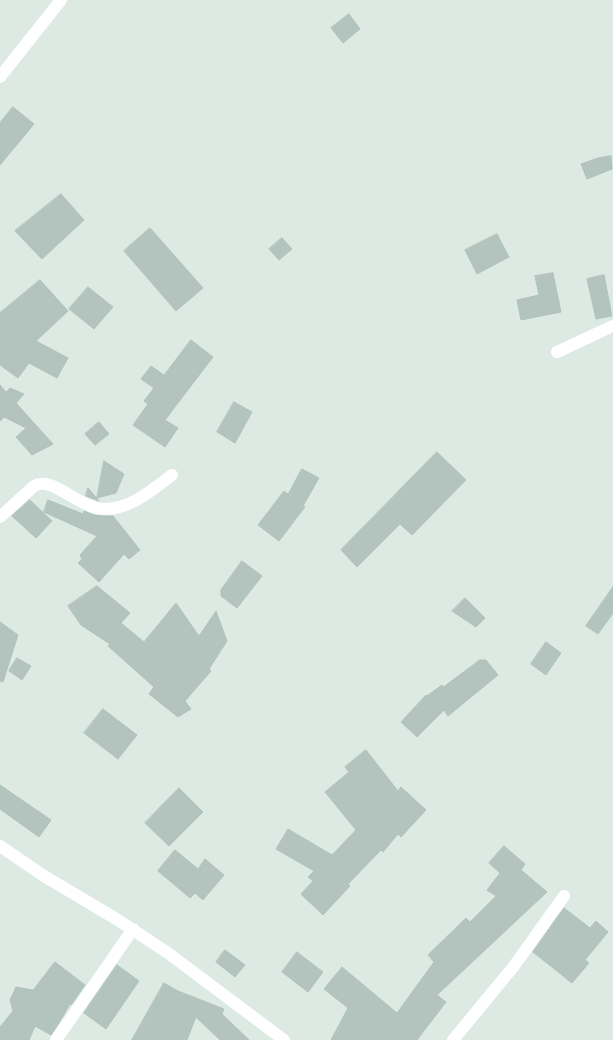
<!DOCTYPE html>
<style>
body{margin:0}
canvas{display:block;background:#ddeae4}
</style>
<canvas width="613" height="1040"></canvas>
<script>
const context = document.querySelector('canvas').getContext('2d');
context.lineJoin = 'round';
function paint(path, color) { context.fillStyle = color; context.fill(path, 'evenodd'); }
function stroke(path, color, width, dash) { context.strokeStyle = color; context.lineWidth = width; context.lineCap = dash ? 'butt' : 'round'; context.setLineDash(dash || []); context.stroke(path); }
const building = new Path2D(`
 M 349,14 L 360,29 L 343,43 L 331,28 Z
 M 13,107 L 34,124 L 0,165 L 0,123 Z
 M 611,156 L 612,169 L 587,179 L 581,164 L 598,158 Z
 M 61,194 L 84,220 L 42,259 L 15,231 Z
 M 150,228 L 203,288 L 176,311 L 124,251 Z
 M 497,234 L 509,257 L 477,274 L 465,250 Z
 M 282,238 L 292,249 L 279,260 L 269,249 Z
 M 553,273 L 561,312 L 521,320 L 517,300 L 539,295 L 535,276 Z
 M 604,275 L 612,316 L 596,319 L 587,279 Z
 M 40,280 L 68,311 L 36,341 L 68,358 L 57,378 L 29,363 L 18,378 L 0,365 L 0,313 Z
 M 88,287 L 113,307 L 94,329 L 69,309 Z
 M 191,340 L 213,357 L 165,420 L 178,428 L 165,447 L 133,425 L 148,404 L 144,401 L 154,388 L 141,379 L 151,366 L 164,375 Z
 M 0,385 L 6,392 L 10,388 L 24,394 L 16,403 L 53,444 L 32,455 L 16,437 L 26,428 L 4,417 L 0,421 Z
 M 234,402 L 252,412 L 235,443 L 217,432 Z
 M 99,422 L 109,434 L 95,445 L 85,434 Z
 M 437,452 L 466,480 L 412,535 L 400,524 L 357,567 L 341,550 Z
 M 104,461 L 124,474 L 116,493 L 97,498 Z
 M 302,469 L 319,478 L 303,506 L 305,507 L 279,541 L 258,525 L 284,491 L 288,494 Z
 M 88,488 L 99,501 L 86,496 Z
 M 30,500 L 52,521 L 36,538 L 12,516 Z
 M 48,500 L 83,514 L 84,511 L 94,515 L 103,516 L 113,516 L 140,550 L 129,559 L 124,554 L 99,582 L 78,563 L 82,559 L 80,555 L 97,536 L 44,512 Z
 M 242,561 L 262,576 L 237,608 L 221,596 L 221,590 Z
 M 97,586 L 130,613 L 121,623 L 144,642 L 176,603 L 199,636 L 216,611 L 227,641 L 209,669 L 211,671 L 185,701 L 191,709 L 178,717 L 149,694 L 154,687 L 108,646 L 110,644 L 81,625 L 68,606 Z
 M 613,587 L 613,613 L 598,634 L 586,626 Z
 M 465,598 L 485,618 L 476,627 L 452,611 Z
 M 0,622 L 18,635 L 3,682 L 0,681 Z
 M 546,642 L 561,653 L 546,675 L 531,664 Z
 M 17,658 L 31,666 L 22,680 L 9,671 Z
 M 480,660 L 486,660 L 498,675 L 448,716 L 444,710 L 417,737 L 401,722 L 426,695 L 427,696 L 442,685 L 443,687 Z
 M 103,709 L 137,735 L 118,759 L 84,733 Z
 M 366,750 L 398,791 L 401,787 L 426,810 L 401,837 L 398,834 L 383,852 L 381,850 L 348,884 L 350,886 L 323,915 L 301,894 L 313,881 L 308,877 L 314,871 L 276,849 L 288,829 L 332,855 L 356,830 L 325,792 L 349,772 L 345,767 Z
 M 0,785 L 51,820 L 39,837 L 0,809 Z
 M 179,788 L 203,812 L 169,846 L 145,823 Z
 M 504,846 L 525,864 L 521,870 L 547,892 L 437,995 L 446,1002 L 417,1040 L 331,1040 L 348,1008 L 324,989 L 342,967 L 397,1013 L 434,962 L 428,955 L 466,918 L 470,922 L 496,896 L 487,890 L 500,873 L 489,863 Z
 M 175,850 L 198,869 L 205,859 L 224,875 L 203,900 L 195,893 L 190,898 L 158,871 Z
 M 564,908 L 590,928 L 596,921 L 608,932 L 585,960 L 589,963 L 572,983 L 533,952 Z
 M 225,950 L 245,965 L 235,977 L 216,962 Z
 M 297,952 L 323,972 L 308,992 L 282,972 Z
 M 55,962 L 85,985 L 71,1005 L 70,1004 L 62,1018 L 51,1035 L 35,1026 L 29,1040 L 0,1040 L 0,1027 L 13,1011 L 10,1000 L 16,987 L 33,990 Z
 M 117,965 L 139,981 L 106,1029 L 84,1013 Z
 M 164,983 L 178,991 L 224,1009 L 222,1014 L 249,1040 L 220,1040 L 196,1017 L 187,1040 L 132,1040 Z`);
paint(building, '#b2c4bd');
stroke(building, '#afc3bb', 1);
stroke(new Path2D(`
 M 0,77 L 61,0
 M 557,352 L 613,326
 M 0,517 L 34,486 C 52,475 80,509 104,509 C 131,509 152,490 172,475
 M 0,846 L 44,876 L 118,920 L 168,953 L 284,1040
 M 56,1040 L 133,929
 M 453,1040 L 514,966 L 564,896`), '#fff', 12);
</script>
